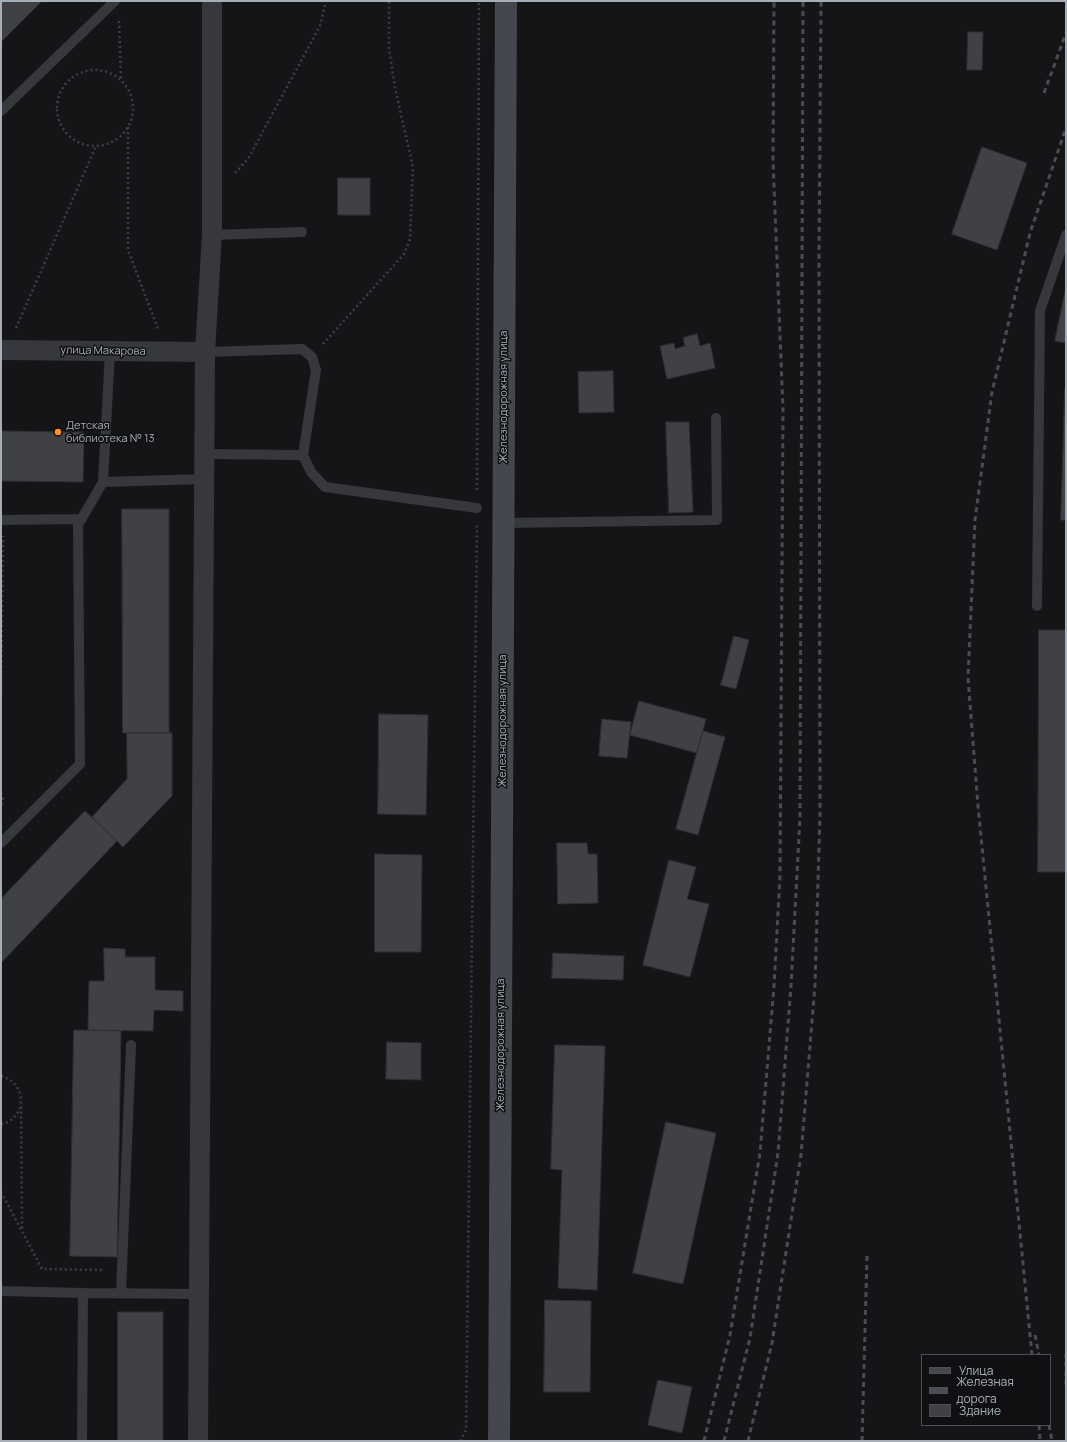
<!DOCTYPE html>
<meta charset="utf-8">
<style>
body{margin:0}
#map{position:relative;width:1067px;height:1442px;overflow:hidden;background:#151517;font-family:Manrope,sans-serif}
canvas{display:block}
.frame{position:absolute;inset:0;border:2px solid #a6afb8;pointer-events:none}
.legend{position:absolute;left:921px;top:1354px;width:130px;height:72px;box-sizing:border-box;background:#101012;border:1px solid #4c5054;margin:0;padding:5px 7px;list-style:none;font-size:12px;color:#a6afb8}
.legend li{display:flex;align-items:center;gap:8px;height:20px}
.legend b{width:20px;border:1px solid #4c5054}
</style>
<div id="map">
<canvas width="1067" height="1442"></canvas>
<div class="frame"></div>
<ul class="legend">
<li><b style="height:5px;background:#44474d"></b>Улица</li>
<li><b style="height:5px;background:#494c52"></b>Железная дорога</li>
<li><b style="height:11px;background:#3f4144"></b>Здание</li>
</ul>
</div>
<script>
const context = document.querySelector('canvas').getContext('2d');
context.lineJoin = 'round';
function paint(path, color) { context.fillStyle = color; context.fill(path, 'evenodd'); }
function stroke(path, color, width, dash) { context.strokeStyle = color; context.lineWidth = width; context.lineCap = dash ? 'butt' : 'round'; context.setLineDash(dash || []); context.stroke(path); }
function drawText(font, color, halo, rows, align = 'center') {
  context.font = font + ' Manrope,sans-serif'; context.lineWidth = 3; context.setLineDash([]); context.textBaseline = 'middle'; context.strokeStyle = halo; context.fillStyle = color; for (const [text, x, y, turn = 0] of rows) {
    context.save(); context.translate(x, y); context.rotate((+turn || 0) * Math.PI / 180); context.textAlign = isNaN(turn) ? turn : align; if (halo) context.strokeText(text, 0, 0); context.fillText(text, 0, 0); context.restore();
  }
}
const building = new Path2D(`
 M 1,1 L 42,1 L 1,42 Z
 M 968,32 L 983,32 L 982,70 L 967,70 Z
 M 982,147 L 1027,163 L 997,250 L 952,234 Z
 M 338,178 L 370,178 L 370,215 L 338,215 Z
 M 1066,287 L 1066,343 L 1055,341 Z
 M 697,334 L 700,346 L 710,343 L 715,368 L 667,379 L 660,346 L 674,343 L 675,349 L 685,346 L 683,338 Z
 M 613,371 L 614,412 L 579,413 L 578,372 Z
 M 1065,389 L 1066,389 L 1066,520 L 1061,520 Z
 M 666,422 L 689,422 L 693,512 L 669,513 Z
 M 1,431 L 84,432 L 83,482 L 1,481 Z
 M 122,509 L 169,509 L 169,733 L 123,733 Z
 M 1039,630 L 1066,630 L 1066,872 L 1038,872 Z
 M 734,636 L 749,640 L 736,689 L 721,685 Z
 M 639,701 L 706,719 L 697,753 L 630,735 Z
 M 379,714 L 428,715 L 426,815 L 378,814 Z
 M 602,719 L 631,722 L 627,758 L 599,756 Z
 M 703,731 L 725,737 L 698,835 L 676,829 Z
 M 127,733 L 172,733 L 172,796 L 123,847 L 92,817 L 127,779 Z
 M 85,811 L 117,841 L 1,963 L 1,899 Z
 M 557,843 L 587,843 L 588,854 L 597,854 L 598,903 L 558,904 Z
 M 375,854 L 422,855 L 421,952 L 375,952 Z
 M 669,860 L 696,867 L 687,899 L 709,904 L 690,977 L 643,965 Z
 M 104,948 L 125,949 L 125,957 L 155,957 L 155,990 L 183,991 L 183,1011 L 154,1010 L 153,1031 L 88,1030 L 89,981 L 104,981 Z
 M 553,953 L 624,956 L 623,980 L 552,978 Z
 M 74,1030 L 121,1031 L 117,1257 L 70,1256 Z
 M 387,1042 L 421,1043 L 421,1080 L 386,1079 Z
 M 555,1045 L 605,1046 L 597,1290 L 558,1288 L 562,1170 L 551,1169 Z
 M 666,1122 L 716,1133 L 683,1284 L 633,1273 Z
 M 545,1300 L 591,1301 L 590,1392 L 544,1392 Z
 M 118,1312 L 163,1312 L 163,1441 L 118,1441 Z
 M 658,1380 L 692,1387 L 682,1433 L 648,1425 Z`);
paint(building, '#3f4144');
stroke(building, '#2f3033', 1);
stroke(new Path2D(`
 M 119,21 L 121,80
 M57 108a38 38 0 1 1 76 0a38 38 0 1 1-76 0Z
 M 128,127 L 128,250 L 158,329
 M 235,173 L 248,159 L 320,26 L 326,1
 M 16,328 L 96,146
 M 323,344 L 404,254 L 410,239 L 413,167 L 395,88 L 389,48 L 389,1
 M 477,490 L 479,1
 M 1,692 L 3,536
 M 1,793 L 3,799 L 1,807
 M 1,1076 C 13,1080 19,1086 21,1099 L 22,1229
 M 1,1124 C 11,1122 16,1117 20,1108
 M 1,1192 L 42,1269 L 104,1270
 M 460,1441 L 466,1430 L 477,525`), '#3c3f44', 2.5, [2, 3]);
stroke(new Path2D(`
 M 1,111 L 115,1
 M 212,235 L 302,232
 M 110,351 L 103,482 L 205,479
 M 205,352 L 302,349 L 312,357 L 316,370 L 303,455 L 311,472 L 325,487 L 477,508
 M 205,454 L 303,455
 M 1,520 L 82,519
 M 504,523 L 717,520 L 716,418
 M 1037,606 L 1040,311 L 1066,235
 M 1,843 L 80,764 L 78,525 L 103,482
 M 1,1291 L 83,1293
 M 121,1293 L 131,1045
 M 82,1441 L 83,1293 L 199,1294`), '#36383d', 10);
stroke(new Path2D(`
 M 1,350 L 205,352
 M 198,1441 L 205,352 L 212,235 L 212,1`), '#36383d', 20);
stroke(new Path2D(`
 M 499,1441 L 506,1`), '#44474d', 22);
stroke(new Path2D(`
 M 1044,93 L 1066,33
 M 1035,1335 L 1039,1355
 M 1066,1353 L 1066,1388
 M 1032,1355 L 978,806 L 968,678 L 975,520 L 992,392 L 1030,233 L 1066,128
 M 1039,1425 L 1040,1441
 M 1049,1425 L 1052,1441
 M 704,1441 L 730,1335 L 760,1153 L 774,986 L 780,876 L 783,410 L 773,160 L 774,1
 M 724,1441 L 750,1338 L 778,1153 L 791,986 L 800,817 L 803,1
 M 748,1441 L 772,1343 L 801,1155 L 815,985 L 820,813 L 819,258 L 821,1
 M 862,1441 L 867,1256`), '#494c52', 3, [5, 4]);
for (const [x, y, r, color] of [
 [58,432,4,"#ff9326"]
]) { const dot = new Path2D(); dot.arc(x, y, r, 0, 2 * Math.PI); context.fillStyle = color; context.fill(dot); stroke(dot, '#101012', 1.5); }
drawText('11px', '#a6afb8', '#101012', [
 ["улица Макарова",103,351,1],
 ["Железнодорожная улица",504,397,-90],
 ["Железнодорожная улица",503,721,-90],
 ["Железнодорожная улица",501,1045,-90]
]);
drawText('11px', '#a6afb8', '#101012', [
 ["Детская",66,426],
 ["библиотека № 13",66,439]
], 'left');
</script>
